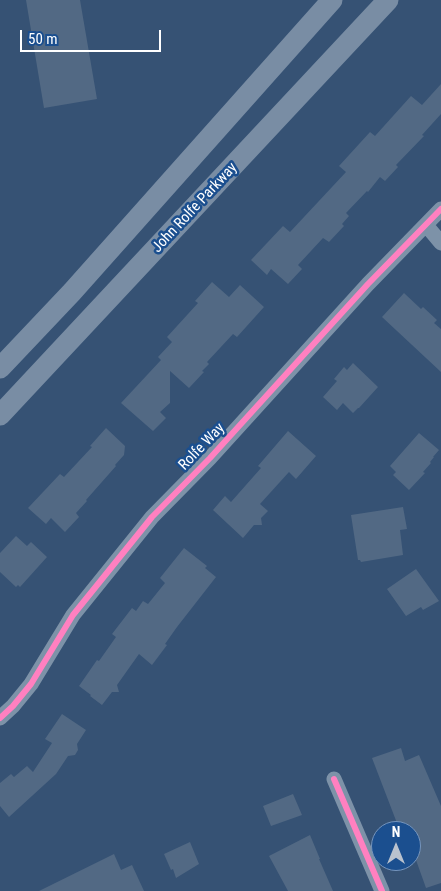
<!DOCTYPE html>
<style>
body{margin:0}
#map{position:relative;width:441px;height:891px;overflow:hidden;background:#365274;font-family:"Roboto Condensed",sans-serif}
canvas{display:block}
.north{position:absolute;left:371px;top:821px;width:50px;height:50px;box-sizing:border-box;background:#1b4f8f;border:1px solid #7695bc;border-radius:50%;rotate:0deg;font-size:14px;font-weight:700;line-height:20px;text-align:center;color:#fff}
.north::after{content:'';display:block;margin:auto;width:18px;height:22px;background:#b9c2ce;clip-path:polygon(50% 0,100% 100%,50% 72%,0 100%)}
.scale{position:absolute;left:20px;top:30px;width:141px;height:22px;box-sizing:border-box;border:2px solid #fff;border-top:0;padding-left:6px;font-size:15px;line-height:18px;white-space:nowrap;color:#fff;-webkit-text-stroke:4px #1b4f8f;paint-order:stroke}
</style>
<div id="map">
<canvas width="441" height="891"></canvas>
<div class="north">N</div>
<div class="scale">50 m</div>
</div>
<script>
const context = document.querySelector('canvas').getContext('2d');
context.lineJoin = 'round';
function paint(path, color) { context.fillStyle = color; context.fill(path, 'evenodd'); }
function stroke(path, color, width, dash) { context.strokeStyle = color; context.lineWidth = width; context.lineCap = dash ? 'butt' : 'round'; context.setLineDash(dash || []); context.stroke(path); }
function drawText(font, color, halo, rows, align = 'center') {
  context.font = font + ' "Roboto Condensed",sans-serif'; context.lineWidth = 5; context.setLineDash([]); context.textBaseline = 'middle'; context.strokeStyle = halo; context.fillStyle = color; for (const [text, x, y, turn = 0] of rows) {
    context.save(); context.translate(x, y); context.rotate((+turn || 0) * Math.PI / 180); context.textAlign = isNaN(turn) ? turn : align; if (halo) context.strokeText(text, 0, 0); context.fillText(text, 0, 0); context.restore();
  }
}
paint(new Path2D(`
 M 26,0 L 80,0 L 97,99 L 44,108 Z
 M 441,84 L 441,114 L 422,135 L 424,136 L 396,165 L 398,167 L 385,181 L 380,177 L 368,192 L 367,191 L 346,213 L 349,216 L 342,224 L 344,226 L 329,242 L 323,238 L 298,265 L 302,269 L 288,284 L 271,269 L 267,275 L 251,260 L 283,226 L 290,232 L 346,172 L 339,166 L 370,132 L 375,136 L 411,96 L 422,105 Z
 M 212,282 L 229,297 L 240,285 L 264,307 L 237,337 L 233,334 L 207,362 L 209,364 L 202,371 L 204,372 L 189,388 L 170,371 L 170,403 L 160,412 L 166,418 L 153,431 L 121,403 L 161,360 L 158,357 L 172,342 L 167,337 L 198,303 L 195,301 Z
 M 404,293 L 421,309 L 423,307 L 437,320 L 434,323 L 441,329 L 441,372 L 382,317 Z
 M 353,363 L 378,387 L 359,408 L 358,408 L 353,413 L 343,403 L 337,410 L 323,397 L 337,381 L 334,379 L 344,367 L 347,370 Z
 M 106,428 L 125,446 L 124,455 L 115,465 L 116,466 L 86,500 L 87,501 L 76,513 L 79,517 L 65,532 L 51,518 L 46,524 L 28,508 L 60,474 L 64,477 L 92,447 L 90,446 Z
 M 288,431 L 316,456 L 296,479 L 289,472 L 260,504 L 268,511 L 261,518 L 262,525 L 254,525 L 243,538 L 213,510 L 225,496 L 231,502 L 261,468 L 258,466 Z
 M 419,433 L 439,450 L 433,457 L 434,457 L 430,462 L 431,463 L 423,472 L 425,473 L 409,490 L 393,475 L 396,472 L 390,466 Z
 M 403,507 L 407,529 L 400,530 L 403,555 L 361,562 L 360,560 L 358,560 L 351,515 Z
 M 16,536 L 27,546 L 31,542 L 47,557 L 20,587 L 18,585 L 16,587 L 0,572 L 0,553 Z
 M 184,548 L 207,566 L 205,568 L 216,577 L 177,627 L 165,644 L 167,645 L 152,665 L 139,654 L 117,685 L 119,692 L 112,692 L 102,705 L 90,696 L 91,695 L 79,686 L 97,660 L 99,661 L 116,637 L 112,634 L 132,608 L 136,611 L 143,601 L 148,604 L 165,583 L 160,578 Z
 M 416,569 L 439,601 L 423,610 L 421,607 L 406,616 L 387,589 Z
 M 62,714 L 86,730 L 77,744 L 78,750 L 75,755 L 68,756 L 56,774 L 9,817 L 0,806 L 0,783 L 11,774 L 14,777 L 27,766 L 33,772 L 52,743 L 45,739 Z
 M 401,748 L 405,761 L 419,755 L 441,806 L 441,883 L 426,888 L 411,846 L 411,831 L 400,831 L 372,758 Z
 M 293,794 L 302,815 L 271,826 L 263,806 Z
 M 310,835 L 320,859 L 319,859 L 333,891 L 288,891 L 269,856 Z
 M 190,842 L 199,864 L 176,878 L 173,869 L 171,870 L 164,854 Z
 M 114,854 L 121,870 L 132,865 L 144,891 L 39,891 Z`), '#526984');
stroke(new Path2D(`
 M 426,225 L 441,243
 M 0,718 L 13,706 L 31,684 L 73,615 L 152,517 L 210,458 L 368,284 L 441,209
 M 334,779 L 382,891`), '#7d92a8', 15);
stroke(new Path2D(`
 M 0,368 L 72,292 L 332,0
 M 0,415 L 388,0`), '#798da4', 21);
stroke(new Path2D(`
 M 0,718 L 13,706 L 31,684 L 73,615 L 152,517 L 210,458 L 368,284 L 441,209
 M 334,779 L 382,891`), '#ff80c0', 6);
drawText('15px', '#fff', '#1b4f8f', [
 ["John Rolfe Parkway",195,208,-47],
 ["Rolfe Way",202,447,-46]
]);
</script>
